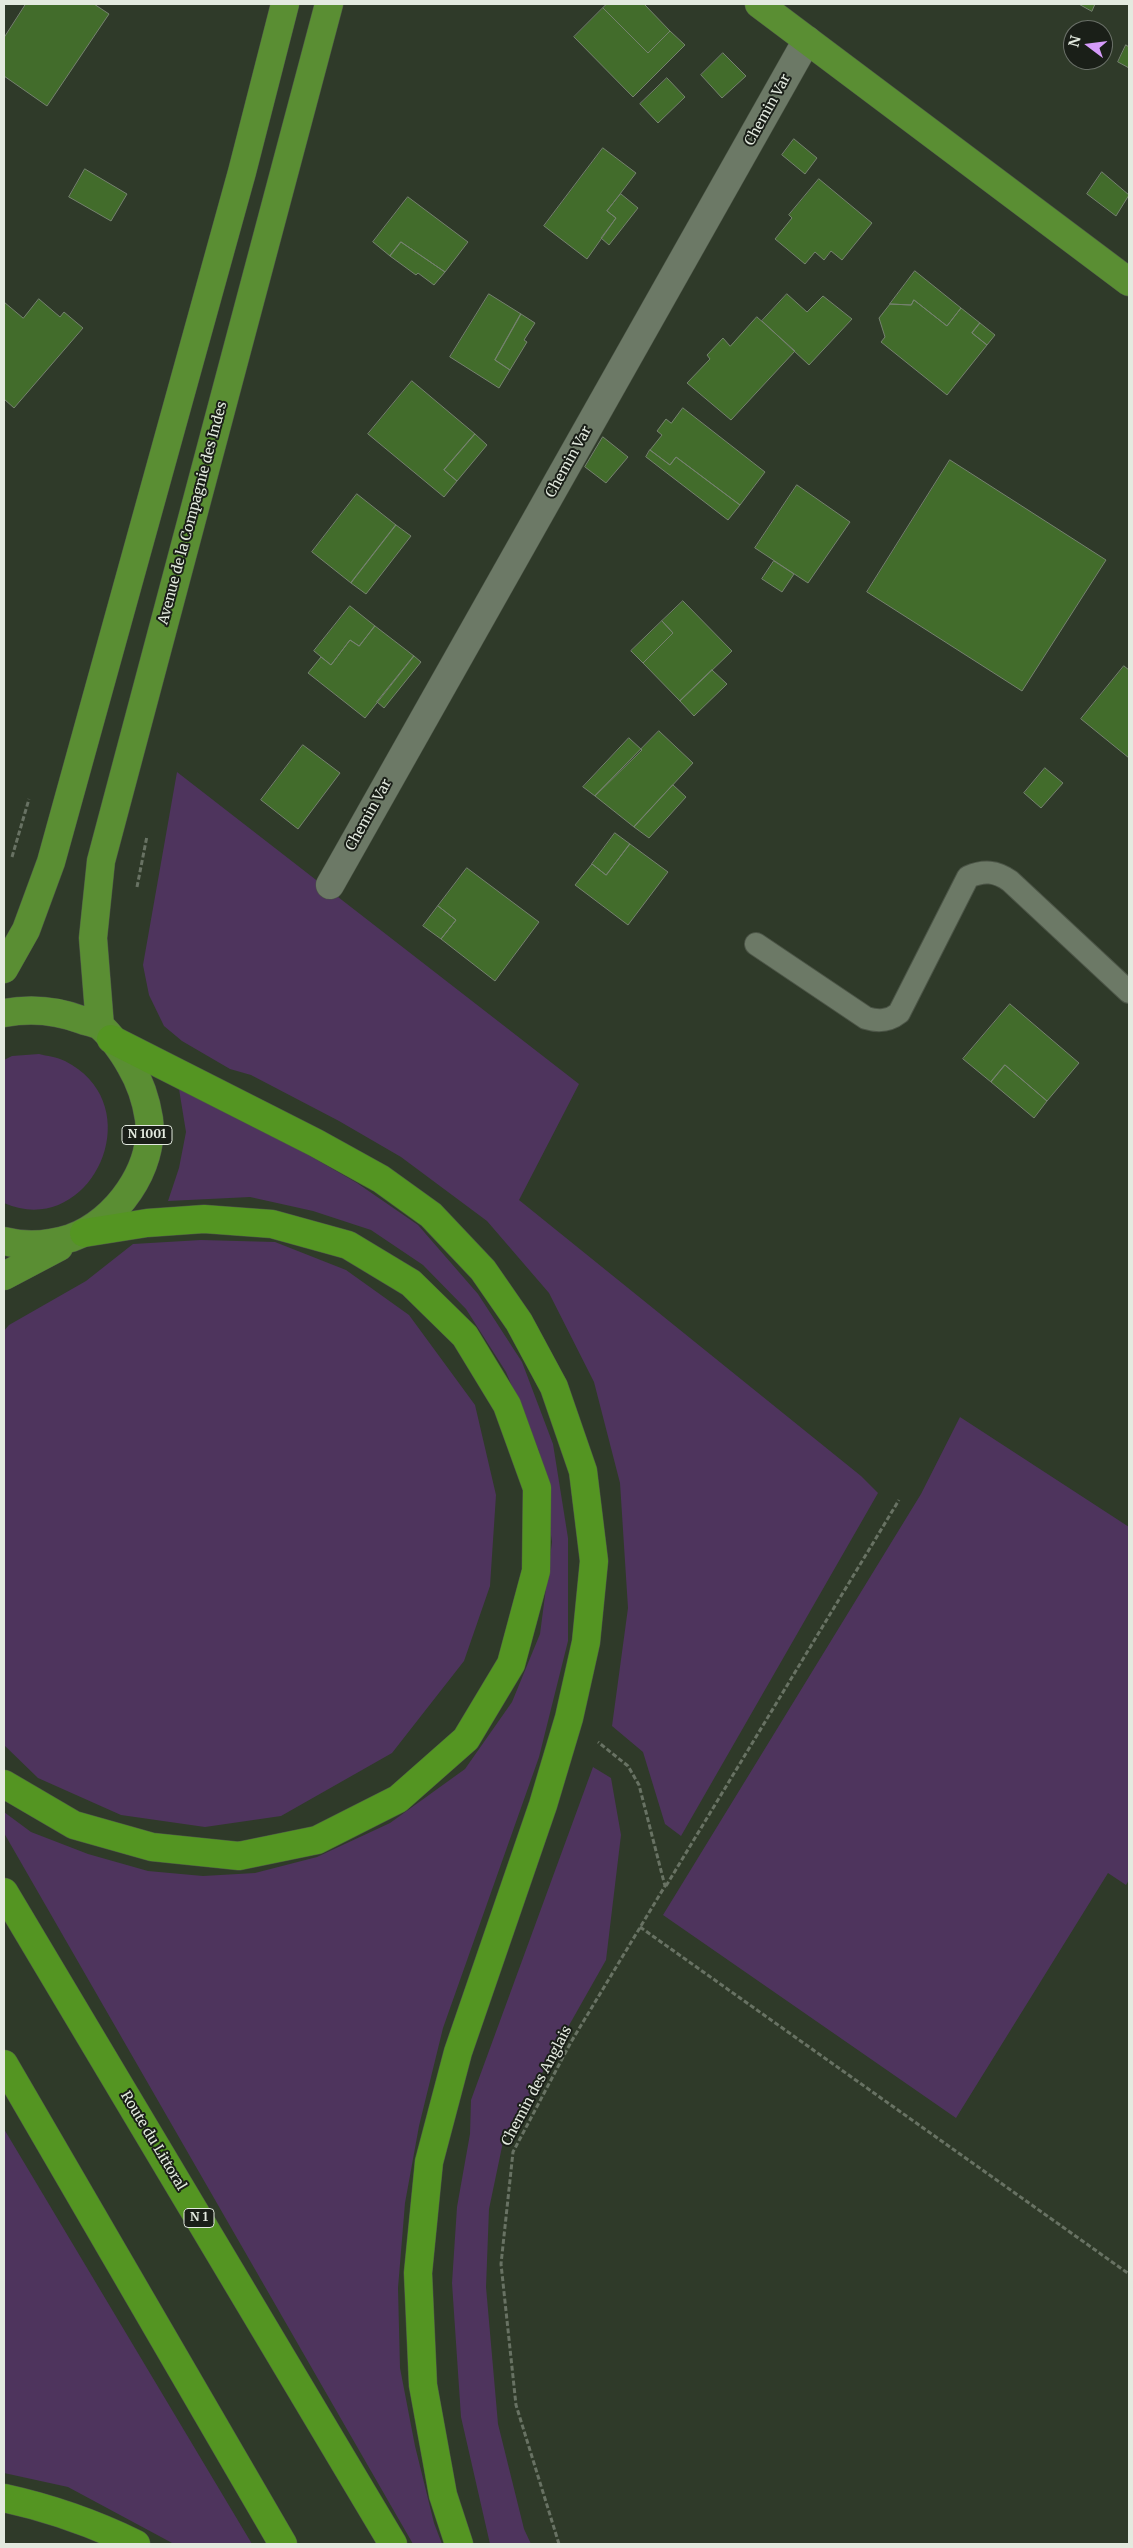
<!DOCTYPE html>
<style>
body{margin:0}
#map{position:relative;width:1133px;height:2548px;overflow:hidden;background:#2f3a29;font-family:Merriweather,serif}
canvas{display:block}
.frame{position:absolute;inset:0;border:5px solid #e3eadf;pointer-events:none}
.north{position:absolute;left:1063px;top:20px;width:50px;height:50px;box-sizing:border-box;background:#1a1f18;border:1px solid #6a7068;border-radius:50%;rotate:285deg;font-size:14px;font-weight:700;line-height:20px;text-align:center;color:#e3eadf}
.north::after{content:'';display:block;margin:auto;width:18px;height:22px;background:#d69bfa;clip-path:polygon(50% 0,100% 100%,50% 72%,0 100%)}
</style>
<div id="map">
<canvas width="1133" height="2548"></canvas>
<div class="frame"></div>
<div class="north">N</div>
</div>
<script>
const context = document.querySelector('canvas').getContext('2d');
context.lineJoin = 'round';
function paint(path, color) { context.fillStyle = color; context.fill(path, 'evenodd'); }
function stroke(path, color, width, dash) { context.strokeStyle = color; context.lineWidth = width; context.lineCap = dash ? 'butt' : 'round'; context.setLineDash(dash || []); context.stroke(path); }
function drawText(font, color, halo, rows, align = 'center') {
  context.font = font + ' Merriweather,serif'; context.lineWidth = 4; context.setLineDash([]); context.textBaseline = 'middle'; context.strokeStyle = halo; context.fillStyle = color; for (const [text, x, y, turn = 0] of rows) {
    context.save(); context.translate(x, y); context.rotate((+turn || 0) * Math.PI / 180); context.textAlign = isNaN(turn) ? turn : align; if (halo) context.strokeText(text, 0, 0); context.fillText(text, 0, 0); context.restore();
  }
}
paint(new Path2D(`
 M 177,772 L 579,1084 L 519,1200 L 861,1476 L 878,1493 L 681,1836 L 665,1824 L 643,1752 L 612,1726 L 628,1608 L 620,1483 L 594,1382 L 549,1293 L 487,1221 L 401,1157 L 339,1121 L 251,1075 L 230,1069 L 182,1041 L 164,1026 L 149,995 L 143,965 Z
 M 39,1054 C 47,1056 57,1057 65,1061 C 154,1106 90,1241 4,1203 L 4,1060 L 12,1056 Z
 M 179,1089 L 284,1141 L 357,1183 L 418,1225 L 478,1294 L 522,1362 L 553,1444 L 568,1538 L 568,1641 L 539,1757 L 443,2028 L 419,2126 L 405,2203 L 398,2288 L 400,2368 L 415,2446 L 434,2523 L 442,2544 L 413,2544 L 4,1833 L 4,1812 L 31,1832 L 88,1854 L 148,1871 L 203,1876 L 255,1873 L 317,1857 L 390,1823 L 465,1769 L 512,1702 L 540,1634 L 552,1542 L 539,1451 L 506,1372 L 466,1309 L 423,1265 L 371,1230 L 313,1211 L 250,1197 L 168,1201 L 179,1168 L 186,1132 Z
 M 201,1240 L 275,1242 L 346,1270 L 409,1315 L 475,1405 L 496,1495 L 490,1586 L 464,1661 L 392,1753 L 281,1816 L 205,1827 L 121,1815 L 38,1778 L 4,1745 L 4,1331 L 9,1325 L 86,1281 L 133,1244 Z
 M 960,1417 L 1129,1527 L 1129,1880 L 1126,1885 L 1108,1873 L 956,2118 L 663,1915 L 921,1494 Z
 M 593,1767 L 611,1778 L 621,1835 L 606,1960 L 503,2142 L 489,2209 L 486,2287 L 498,2424 L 524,2529 L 531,2544 L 490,2544 L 461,2417 L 452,2283 L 457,2207 L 470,2134 L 471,2100 Z
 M 4,2129 L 252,2544 L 174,2544 L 68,2487 L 4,2473 Z`), '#4e345d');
const building = new Path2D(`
 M 26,4 L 94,4 L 109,14 L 47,106 L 4,76 L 4,38 Z
 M 607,4 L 644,4 L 670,31 L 648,53 L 603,8 Z
 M 1079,4 L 1095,4 L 1092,11 Z
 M 603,8 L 648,53 L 670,31 L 685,45 L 633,97 L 574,37 Z
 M 1126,45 L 1129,47 L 1129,68 L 1118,62 Z
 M 723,53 L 746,76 L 722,98 L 701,75 Z
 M 667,78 L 685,97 L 658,123 L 640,104 Z
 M 794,139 L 817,158 L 805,174 L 782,155 Z
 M 603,148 L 636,173 L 607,211 L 616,218 L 587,259 L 544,226 Z
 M 85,169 L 127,194 L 111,221 L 69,197 Z
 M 1102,172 L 1129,195 L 1116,216 L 1087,194 Z
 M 819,179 L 872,223 L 842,260 L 831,251 L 824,260 L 815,252 L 805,264 L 775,239 L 792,218 L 789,215 Z
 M 621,194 L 638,208 L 609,245 L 601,238 L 616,218 L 607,211 Z
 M 408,197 L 468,242 L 445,272 L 401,242 L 390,256 L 373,242 Z
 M 401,242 L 445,272 L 434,285 L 418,273 L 416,275 L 390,256 Z
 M 915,271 L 961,308 L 947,326 L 914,300 L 911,305 L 890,304 Z
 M 489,294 L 521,314 L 495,360 L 510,370 L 499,388 L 450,357 Z
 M 787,294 L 807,312 L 823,296 L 852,319 L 809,365 L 762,321 Z
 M 39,299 L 60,317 L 64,312 L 83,328 L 14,408 L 4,399 L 4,302 L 23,318 Z
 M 914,300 L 947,326 L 961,308 L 980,323 L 972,333 L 987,345 L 947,395 L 881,342 L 885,337 L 879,318 L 890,304 L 911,305 Z
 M 521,314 L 535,323 L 524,340 L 527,342 L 510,370 L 495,360 Z
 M 757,317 L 795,351 L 731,420 L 687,383 L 710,359 L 707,355 L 723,338 L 730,346 Z
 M 980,323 L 995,335 L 987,345 L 972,333 Z
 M 412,381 L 475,434 L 444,470 L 457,481 L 444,497 L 368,434 Z
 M 683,408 L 765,472 L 740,505 L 676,457 L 670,465 L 650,450 L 662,435 L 657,431 L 666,419 L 671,423 Z
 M 475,434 L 487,445 L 457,481 L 444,470 Z
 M 603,437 L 628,457 L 606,483 L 585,467 Z
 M 650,450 L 670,465 L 676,457 L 740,505 L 728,520 L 646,457 Z
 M 950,460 L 1106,560 L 1022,691 L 867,592 Z
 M 797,485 L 850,522 L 808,583 L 755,548 Z
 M 357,494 L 396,525 L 351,583 L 312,552 Z
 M 396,525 L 411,536 L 366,594 L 351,583 Z
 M 774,561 L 794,574 L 782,592 L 762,579 Z
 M 683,601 L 732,651 L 680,701 L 643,663 L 673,633 L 662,621 Z
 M 350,606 L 375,626 L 359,646 L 350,640 L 331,665 L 314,651 Z
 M 662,621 L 673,633 L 643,663 L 631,651 Z
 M 375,626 L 414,656 L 365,718 L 308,673 L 321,657 L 331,665 L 350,640 L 359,646 Z
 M 414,656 L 421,662 L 384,708 L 377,702 Z
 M 1124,666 L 1129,670 L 1129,758 L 1081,719 Z
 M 712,670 L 727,684 L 694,716 L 680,701 Z
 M 659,731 L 693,763 L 634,827 L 595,796 Z
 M 629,738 L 642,750 L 595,796 L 583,787 Z
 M 303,745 L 340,773 L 298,829 L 261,800 Z
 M 1045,768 L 1063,783 L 1041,808 L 1024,793 Z
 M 673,785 L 686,797 L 649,838 L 634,827 Z
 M 615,833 L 630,844 L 606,875 L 592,864 Z
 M 630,844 L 668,872 L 628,925 L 575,885 L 592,864 L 606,875 Z
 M 467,868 L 539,922 L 495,981 L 441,939 L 456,920 L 438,906 Z
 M 438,906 L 456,920 L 441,939 L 423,926 Z
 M 1010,1004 L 1079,1063 L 1047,1101 L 1005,1065 L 991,1082 L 963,1059 Z
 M 1005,1065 L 1047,1101 L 1034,1118 L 991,1082 Z`);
paint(building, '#426c2b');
stroke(building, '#75826f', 1);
const service = new Path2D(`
 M 756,944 L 866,1018 C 879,1022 889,1021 899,1013 L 968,877 C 984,870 996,871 1010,881 L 1129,992`);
const minor = new Path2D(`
 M 330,885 L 807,40`);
const primary = new Path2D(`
 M 759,4 L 1129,282
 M 4,969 L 26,930 L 51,862 L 242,172 L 285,4
 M 4,1013 C 31,1008 56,1010 82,1020 C 87,1022 95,1023 100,1026 C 110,1034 124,1054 130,1065 C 140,1082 146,1099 149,1119 C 155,1168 116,1222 71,1238 C 49,1245 27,1247 4,1241
 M 100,1026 L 93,938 L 101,861 L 329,4
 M 4,1276 L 59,1247`);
const trunk = new Path2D(`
 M 111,1039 L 316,1143 L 381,1179 L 431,1215 L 483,1270 L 519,1322 L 554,1387 L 583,1471 L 594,1561 L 586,1642 L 569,1718 L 543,1805 L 458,2052 L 429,2162 L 418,2273 L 423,2385 L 443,2495 L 459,2544
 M 4,1784 L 74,1825 L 152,1847 L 239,1856 L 317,1840 L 398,1799 L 466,1739 L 511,1664 L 536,1571 L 537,1488 L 507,1405 L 465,1336 L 411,1283 L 348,1245 L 272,1224 L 204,1219 L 147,1223 L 84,1233
 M 4,1892 L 393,2544
 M 4,2064 L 283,2544
 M 4,2498 C 50,2508 93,2523 136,2544`);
stroke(service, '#4c5547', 24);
stroke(minor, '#4c5547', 29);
stroke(primary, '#4c5547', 29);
stroke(trunk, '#4c5547', 29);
stroke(new Path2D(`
 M 12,857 L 29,799
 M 137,887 L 147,836
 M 666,1886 L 899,1500
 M 640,1927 L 1129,2274
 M 559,2544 L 516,2405 L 501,2264 L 513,2152 L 571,2042 L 665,1886 L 639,1785 L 628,1766 L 598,1742`), '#687263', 3, [5, 2.5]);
stroke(service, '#6c7966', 22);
stroke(minor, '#6c7966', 28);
stroke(primary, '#5a8e33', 28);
stroke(trunk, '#549522', 28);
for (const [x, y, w] of [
 [147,1135,50],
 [199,2218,30]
]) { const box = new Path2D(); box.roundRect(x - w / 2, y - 9.5, w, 19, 4); context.fillStyle = '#1a1f18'; context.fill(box); stroke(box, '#e3eadf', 1); }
drawText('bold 12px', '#e3eadf', null, [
 ["N 1001",147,1135],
 ["N 1",199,2218]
]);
drawText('14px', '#e3eadf', '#1a1f18', [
 ["Chemin Var",768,110,-61],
 ["Chemin Var",569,462,-61],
 ["Avenue de la Compagnie des Indes",193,513,-75],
 ["Chemin Var",369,815,-61],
 ["Chemin des Anglais",537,2086,-62],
 ["Route du Littoral",153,2141,59]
]);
</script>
